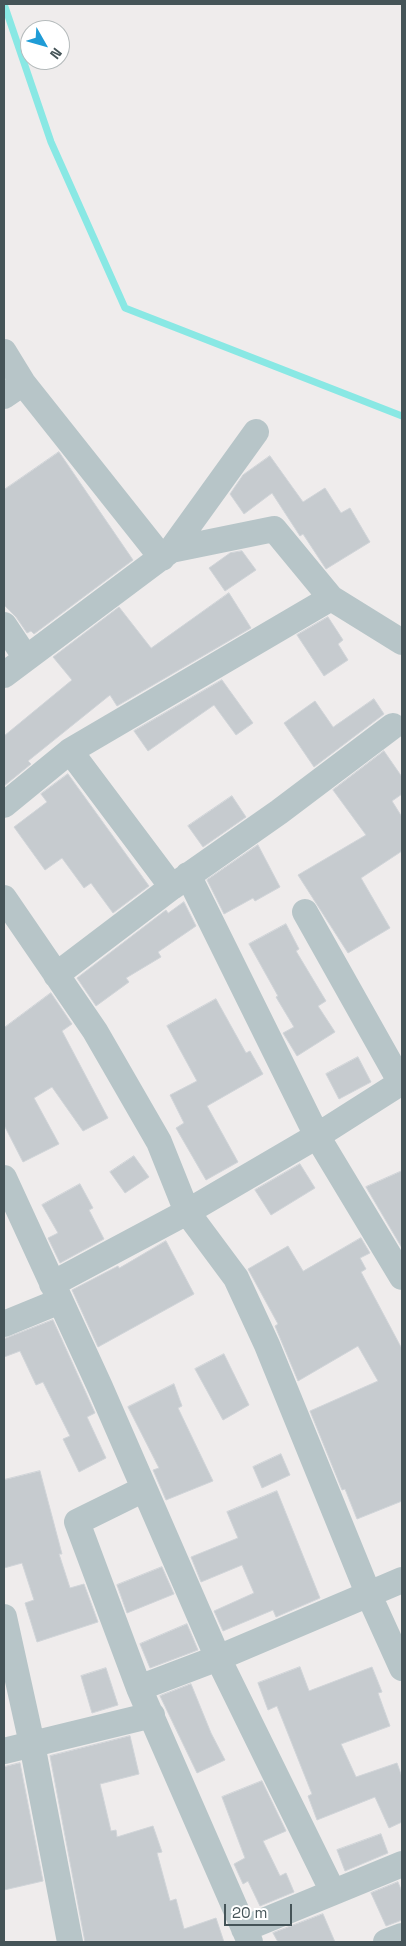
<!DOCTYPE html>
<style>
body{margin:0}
#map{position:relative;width:406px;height:1946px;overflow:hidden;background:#efecec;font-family:"Space Grotesk",sans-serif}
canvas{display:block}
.frame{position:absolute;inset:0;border:5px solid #455458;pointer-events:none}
.north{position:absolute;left:20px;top:20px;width:50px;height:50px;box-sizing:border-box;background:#fff;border:1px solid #b5bbbc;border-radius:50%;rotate:128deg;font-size:14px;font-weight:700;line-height:20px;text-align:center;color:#455458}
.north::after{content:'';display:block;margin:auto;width:18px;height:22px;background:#1f9cd6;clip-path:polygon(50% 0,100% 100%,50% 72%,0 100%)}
.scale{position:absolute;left:224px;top:1904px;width:68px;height:22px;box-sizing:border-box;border:2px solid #455458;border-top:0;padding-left:6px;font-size:15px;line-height:18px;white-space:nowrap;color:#455458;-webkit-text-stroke:4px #fff;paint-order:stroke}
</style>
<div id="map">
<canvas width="406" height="1946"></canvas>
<div class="frame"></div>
<div class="north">N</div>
<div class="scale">20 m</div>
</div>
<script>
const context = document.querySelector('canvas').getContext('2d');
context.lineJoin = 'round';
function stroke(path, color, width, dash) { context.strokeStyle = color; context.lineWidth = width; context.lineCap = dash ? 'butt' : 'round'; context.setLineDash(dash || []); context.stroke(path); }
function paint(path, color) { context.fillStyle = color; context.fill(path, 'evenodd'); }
stroke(new Path2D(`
 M 4,4 L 51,142 L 125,308 L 402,416`), '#89e8e4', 7);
const building = new Path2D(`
 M 59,452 L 133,560 L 34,634 L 31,631 L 27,633 L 16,617 L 4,605 L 4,490 Z
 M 270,456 L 303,502 L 325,488 L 341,513 L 350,508 L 370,542 L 326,569 L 303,534 L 300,536 L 272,493 L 244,514 L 230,494 L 243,475 Z
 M 242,551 L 256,570 L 225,591 L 209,568 L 230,553 Z
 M 229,593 L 251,628 L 117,706 L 110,695 L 28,761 L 31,764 L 4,786 L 4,736 L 72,680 L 53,657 L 119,607 L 151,648 Z
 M 328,617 L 343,640 L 338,644 L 348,660 L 324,676 L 297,635 Z
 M 222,680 L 253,723 L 236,735 L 214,705 L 148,751 L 134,731 Z
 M 374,699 L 384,714 L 314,767 L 284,723 L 315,701 L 333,727 Z
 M 384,751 L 402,777 L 402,794 L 392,801 L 402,817 L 402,851 L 361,878 L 390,928 L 348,953 L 298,875 L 366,835 L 333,790 Z
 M 68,774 L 149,886 L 113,913 L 91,883 L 84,888 L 62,858 L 45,870 L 14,827 L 47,802 L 41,794 Z
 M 232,796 L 246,817 L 203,847 L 188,826 Z
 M 258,845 L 280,887 L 255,901 L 253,898 L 224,914 L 207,880 Z
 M 184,902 L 196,926 L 158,952 L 161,957 L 126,978 L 129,982 L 96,1006 L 77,978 L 166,910 L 168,913 Z
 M 286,924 L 299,949 L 296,951 L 326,1001 L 318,1006 L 335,1032 L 297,1056 L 283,1033 L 294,1027 L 276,997 L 278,996 L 249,944 Z
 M 51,993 L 72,1024 L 62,1031 L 108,1118 L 83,1131 L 52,1087 L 34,1098 L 59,1144 L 23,1162 L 4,1125 L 4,1028 Z
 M 216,999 L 246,1053 L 250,1051 L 263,1074 L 207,1106 L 238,1162 L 206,1180 L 176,1128 L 184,1123 L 170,1095 L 197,1081 L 167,1026 Z
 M 358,1057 L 371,1082 L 339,1099 L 326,1074 Z
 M 134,1156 L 149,1177 L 125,1193 L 110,1172 Z
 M 300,1164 L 315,1188 L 271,1215 L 255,1190 Z
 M 402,1171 L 402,1248 L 366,1187 Z
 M 80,1184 L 93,1208 L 89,1210 L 104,1239 L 60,1263 L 48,1238 L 58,1233 L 42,1205 Z
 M 361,1238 L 370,1253 L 360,1258 L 366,1269 L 361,1272 L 402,1349 L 402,1501 L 357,1519 L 345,1489 L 342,1490 L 310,1411 L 378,1381 L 358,1346 L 298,1381 L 275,1326 L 278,1324 L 248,1269 L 288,1246 L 303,1271 Z
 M 166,1241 L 194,1294 L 98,1347 L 72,1290 L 118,1266 L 119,1268 Z
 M 53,1320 L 95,1413 L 87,1417 L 106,1458 L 79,1472 L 63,1439 L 70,1436 L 43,1382 L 36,1385 L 20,1351 L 4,1357 L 4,1339 Z
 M 224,1354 L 249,1405 L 223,1420 L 195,1369 Z
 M 174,1384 L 182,1406 L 178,1408 L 213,1481 L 166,1500 L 153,1470 L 159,1468 L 128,1407 Z
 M 281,1454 L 290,1475 L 262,1488 L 253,1467 Z
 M 40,1471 L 62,1554 L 59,1554 L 70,1588 L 84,1584 L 98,1622 L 37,1642 L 25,1603 L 34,1600 L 22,1563 L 4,1568 L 4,1480 Z
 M 277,1491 L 320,1598 L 276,1617 L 273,1610 L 223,1631 L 214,1611 L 254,1593 L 242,1565 L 201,1582 L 191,1557 L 238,1538 L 227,1512 Z
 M 162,1567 L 174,1594 L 127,1613 L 117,1585 Z
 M 187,1624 L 198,1650 L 150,1668 L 140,1644 Z
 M 300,1667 L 309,1691 L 372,1667 L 382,1692 L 378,1693 L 390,1726 L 341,1744 L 356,1777 L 397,1763 L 402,1777 L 402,1822 L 389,1828 L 375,1797 L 317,1820 L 308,1796 L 312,1794 L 277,1706 L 268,1710 L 258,1683 Z
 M 106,1668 L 118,1705 L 92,1713 L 81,1676 Z
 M 191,1684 L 211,1733 L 225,1760 L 197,1773 L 160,1696 Z
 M 130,1736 L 139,1774 L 100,1784 L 111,1831 L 116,1830 L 117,1837 L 153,1826 L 162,1852 L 157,1853 L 170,1901 L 176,1899 L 184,1929 L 216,1918 L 224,1942 L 85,1942 L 50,1756 Z
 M 20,1763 L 43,1881 L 4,1890 L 4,1767 Z
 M 262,1781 L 286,1831 L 263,1841 L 280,1876 L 286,1873 L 294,1892 L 260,1906 L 248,1881 L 243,1884 L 234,1864 L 245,1858 L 222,1797 Z
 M 381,1834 L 388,1853 L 345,1871 L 337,1850 Z
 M 398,1882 L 402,1892 L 402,1920 L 386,1926 L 371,1893 Z
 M 323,1914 L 335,1942 L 278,1942 L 273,1933 Z`);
paint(building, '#c6cbcf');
stroke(building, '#d0d4d8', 1);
stroke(new Path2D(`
 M 4,352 L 23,383 L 162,558
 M 4,396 L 23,383
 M 171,550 L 274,529 L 331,598 L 402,642
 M 4,625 L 26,658
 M 4,675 L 171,550 L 256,432
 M 70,751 L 331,598
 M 4,805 L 70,751 L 172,887 L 279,812 L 393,726
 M 188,875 L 317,1136 L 402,1277
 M 4,898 L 95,1031 L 159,1142 L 187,1212 L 236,1278 L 267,1345 L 368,1593 L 402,1668
 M 305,912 L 401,1083
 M 56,975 L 172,887
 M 4,1178 L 100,1387 L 218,1658 L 333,1892
 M 52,1284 L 187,1212 L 317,1136 L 402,1082
 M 4,1324 L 60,1301
 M 144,1489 L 77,1522 L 139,1688 L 250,1942
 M 4,1617 L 32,1744 L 70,1942
 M 139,1688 L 218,1658 L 402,1580
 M 4,1751 L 152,1715
 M 244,1929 L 402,1864
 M 386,1942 L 402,1936`), '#b7c5c8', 26);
</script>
